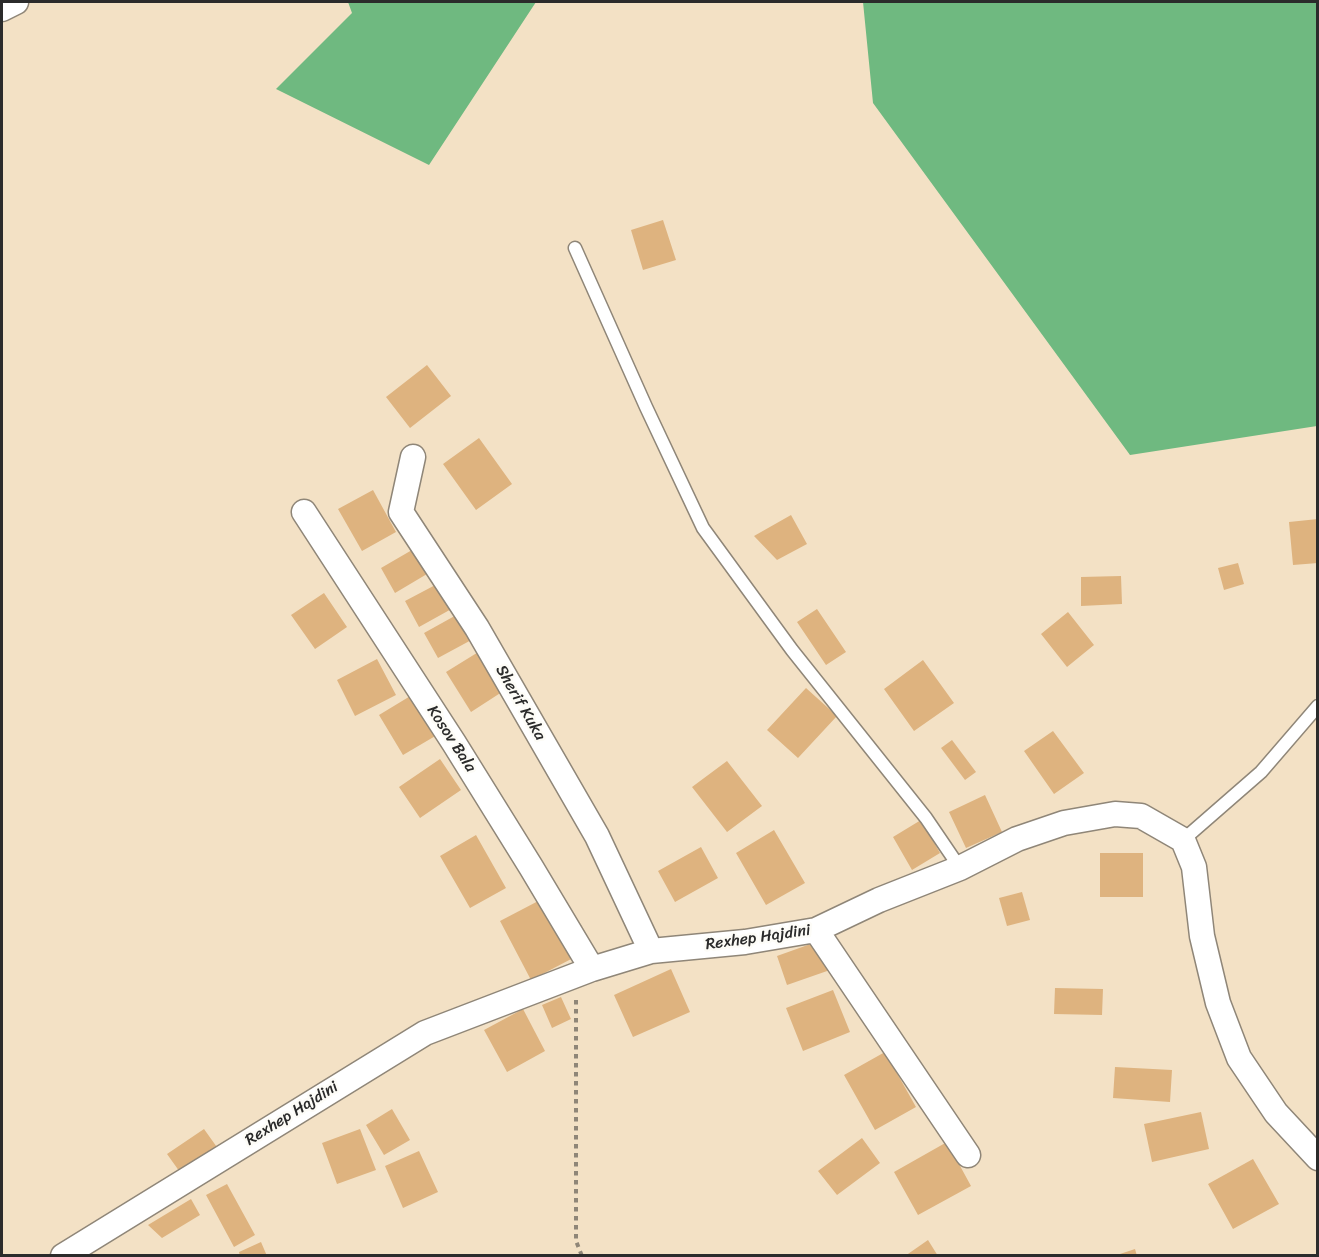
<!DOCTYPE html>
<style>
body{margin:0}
#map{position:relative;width:1319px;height:1257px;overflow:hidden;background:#f3e1c5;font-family:Sriracha,sans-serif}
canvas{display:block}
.frame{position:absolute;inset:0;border:3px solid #2b2b2b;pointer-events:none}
</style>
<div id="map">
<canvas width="1319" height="1257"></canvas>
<div class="frame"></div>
</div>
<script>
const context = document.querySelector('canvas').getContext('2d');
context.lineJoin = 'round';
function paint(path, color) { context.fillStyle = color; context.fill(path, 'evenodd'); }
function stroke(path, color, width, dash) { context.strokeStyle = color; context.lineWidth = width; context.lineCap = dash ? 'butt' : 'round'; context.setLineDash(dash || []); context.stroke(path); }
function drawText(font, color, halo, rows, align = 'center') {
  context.font = font + ' Sriracha,sans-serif'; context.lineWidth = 5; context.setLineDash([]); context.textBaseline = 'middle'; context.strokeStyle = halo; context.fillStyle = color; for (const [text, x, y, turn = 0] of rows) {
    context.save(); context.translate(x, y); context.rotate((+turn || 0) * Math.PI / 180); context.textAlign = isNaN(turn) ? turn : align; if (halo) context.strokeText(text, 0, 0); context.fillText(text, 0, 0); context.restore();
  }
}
paint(new Path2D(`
 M 348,2 L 536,2 L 429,165 L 276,89 L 352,13 Z
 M 863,2 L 1317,2 L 1317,426 L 1130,455 L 873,103 Z`), '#6fb980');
paint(new Path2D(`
 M 663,220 L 676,260 L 643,270 L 631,230 Z
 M 427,365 L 451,396 L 410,428 L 386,397 Z
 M 479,438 L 512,484 L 476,510 L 443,464 Z
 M 373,490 L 396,532 L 362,551 L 338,509 Z
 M 791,515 L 807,544 L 777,560 L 754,536 Z
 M 1318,519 L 1318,563 L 1293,565 L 1289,522 Z
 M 412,550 L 427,574 L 395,593 L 381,568 Z
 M 1238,563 L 1244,584 L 1224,590 L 1218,568 Z
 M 1121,576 L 1122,604 L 1081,606 L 1081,577 Z
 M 441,582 L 455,607 L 419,627 L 405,601 Z
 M 324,593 L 347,627 L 315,649 L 291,615 Z
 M 817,609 L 846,652 L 826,665 L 797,622 Z
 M 1068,612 L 1094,645 L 1067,667 L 1041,634 Z
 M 460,613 L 475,638 L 438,658 L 424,633 Z
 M 480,651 L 505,690 L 471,712 L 446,672 Z
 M 377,659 L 396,695 L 355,716 L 337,680 Z
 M 923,660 L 954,703 L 914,731 L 884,689 Z
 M 806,688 L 837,716 L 798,758 L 767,730 Z
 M 412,695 L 437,735 L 403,755 L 379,715 Z
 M 1053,731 L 1084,773 L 1054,794 L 1024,751 Z
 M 952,740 L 976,772 L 965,780 L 941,748 Z
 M 440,759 L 461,790 L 420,818 L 399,787 Z
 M 727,761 L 762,806 L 727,832 L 692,787 Z
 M 985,795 L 1002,832 L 966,848 L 949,812 Z
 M 921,820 L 940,853 L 912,870 L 893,837 Z
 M 774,830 L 805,883 L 766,905 L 736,853 Z
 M 476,835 L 506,888 L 470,908 L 440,856 Z
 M 701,847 L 718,878 L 675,902 L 658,871 Z
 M 1100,853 L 1143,853 L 1143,897 L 1100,897 Z
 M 1022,892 L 1030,920 L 1007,926 L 999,898 Z
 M 544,898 L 575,957 L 531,980 L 500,921 Z
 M 819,941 L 830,970 L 787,985 L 777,956 Z
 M 671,969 L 690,1012 L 633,1037 L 614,995 Z
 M 1055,988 L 1103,989 L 1102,1015 L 1054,1014 Z
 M 833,990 L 850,1032 L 803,1051 L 786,1008 Z
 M 561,997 L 571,1019 L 552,1028 L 542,1005 Z
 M 523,1009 L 545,1051 L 507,1072 L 484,1030 Z
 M 885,1052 L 916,1107 L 875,1130 L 844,1075 Z
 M 1115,1067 L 1172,1070 L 1170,1102 L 1113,1098 Z
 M 392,1109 L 410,1140 L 384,1155 L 366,1125 Z
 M 1201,1112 L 1209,1149 L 1152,1162 L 1144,1124 Z
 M 204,1129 L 219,1150 L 182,1175 L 167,1154 Z
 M 360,1129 L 376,1170 L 337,1184 L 322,1143 Z
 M 862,1138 L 880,1163 L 837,1195 L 818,1171 Z
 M 947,1142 L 971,1186 L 918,1215 L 894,1172 Z
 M 419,1151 L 438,1192 L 403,1208 L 385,1166 Z
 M 1253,1159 L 1279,1204 L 1233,1229 L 1208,1184 Z
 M 227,1184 L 255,1235 L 234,1247 L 206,1195 Z
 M 191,1199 L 200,1215 L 162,1238 L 148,1225 Z
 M 928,1240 L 938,1256 L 905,1256 Z
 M 261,1242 L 267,1256 L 240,1256 L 239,1252 Z
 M 1135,1249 L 1137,1256 L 1117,1256 L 1117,1255 Z`), '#deb37f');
const service = new Path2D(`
 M 575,248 L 646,407 L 703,528 L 792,650 L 926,818 L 960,868
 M 1183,840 L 1261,772 L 1318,706`);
const minor = new Path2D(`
 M 2,9 L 16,2
 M 413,457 L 401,512 L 477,628 L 597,836 L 651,951
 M 304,512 L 454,743 L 531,867 L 592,969
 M 816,930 L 968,1155
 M 63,1256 L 425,1033 L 592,969 L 651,951 L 745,942 L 816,930 L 879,900 L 960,868 L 1017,839 L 1064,823 L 1115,814 L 1141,816 L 1183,840 L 1194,867 L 1202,936 L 1218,1003 L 1239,1058 L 1276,1113 L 1318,1158`);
stroke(service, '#8f8678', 15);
stroke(minor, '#8f8678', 27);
stroke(new Path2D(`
 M 576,1000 L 576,1241 L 582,1256`), '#8f8678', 4, [4.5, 4.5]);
stroke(service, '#fff', 12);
stroke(minor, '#fff', 24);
drawText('16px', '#2b2b2b', '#fdfcf7', [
 ["Sherif Kuka",520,703,60],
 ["Kosov Bala",451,739,57],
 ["Rexhep Hajdini",758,938,-8],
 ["Rexhep Hajdini",292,1114,-32]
]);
</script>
